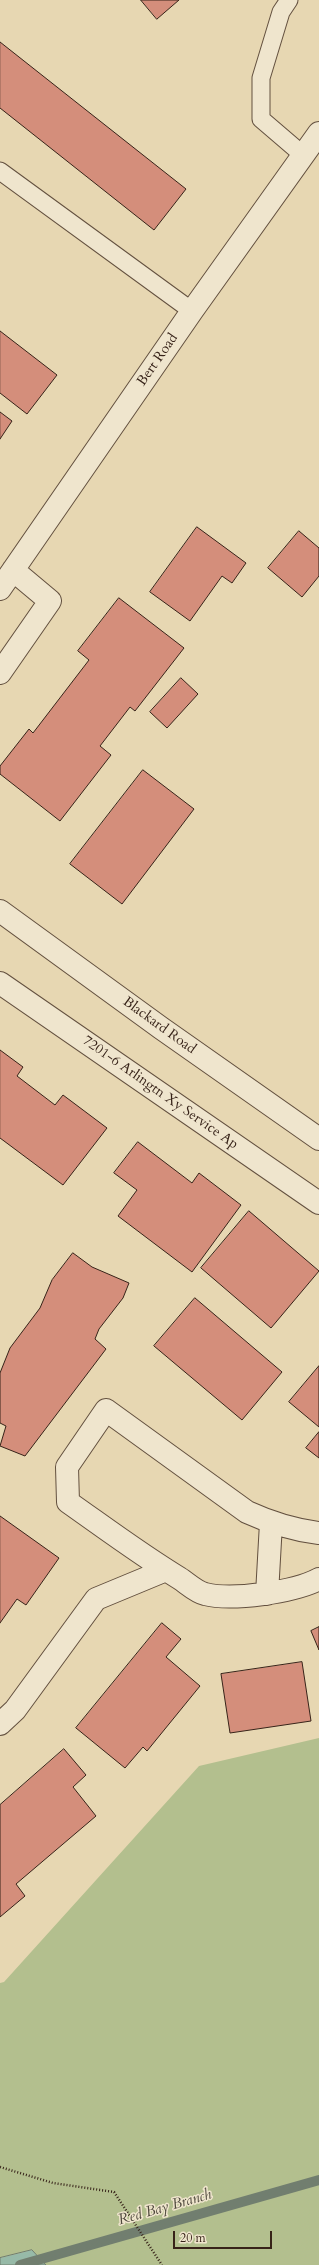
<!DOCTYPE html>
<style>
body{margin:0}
#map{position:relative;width:319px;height:2265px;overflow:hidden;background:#e7d7b2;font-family:Cardo,serif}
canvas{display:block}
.scale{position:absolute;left:173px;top:2231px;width:99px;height:18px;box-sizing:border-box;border:2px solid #372319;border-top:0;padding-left:5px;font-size:12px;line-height:14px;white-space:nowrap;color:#372319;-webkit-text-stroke:3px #efe5cd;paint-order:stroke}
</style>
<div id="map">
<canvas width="319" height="2265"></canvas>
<div class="scale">20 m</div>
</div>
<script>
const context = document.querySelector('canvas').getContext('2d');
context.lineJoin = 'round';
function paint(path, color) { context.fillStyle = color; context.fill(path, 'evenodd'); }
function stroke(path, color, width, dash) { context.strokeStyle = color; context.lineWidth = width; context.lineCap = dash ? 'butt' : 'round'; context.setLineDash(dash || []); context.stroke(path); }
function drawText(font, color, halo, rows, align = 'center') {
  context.font = font + ' Cardo,serif'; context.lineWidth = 3; context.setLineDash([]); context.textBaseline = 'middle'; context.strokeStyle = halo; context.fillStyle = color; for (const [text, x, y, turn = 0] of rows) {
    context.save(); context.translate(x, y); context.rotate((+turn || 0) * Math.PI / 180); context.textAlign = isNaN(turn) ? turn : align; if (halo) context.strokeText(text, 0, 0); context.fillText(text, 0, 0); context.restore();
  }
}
paint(new Path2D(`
 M 319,1738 L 319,2265 L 46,2265 L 32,2250 L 0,2258 L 0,1983 L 4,1982 L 199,1766 Z`), '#b3bf8e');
const water = new Path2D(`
 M 32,2250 L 46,2265 L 0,2265 L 0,2258 Z`);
paint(water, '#97baa8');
stroke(water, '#717e6f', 1);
stroke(new Path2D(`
 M 20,2265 L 319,2180`), '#717e6f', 10);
const building = new Path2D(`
 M 141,0 L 179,0 L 157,19 Z
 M 0,42 L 186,189 L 154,230 L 0,108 Z
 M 0,331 L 57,375 L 27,414 L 0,393 Z
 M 0,412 L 12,421 L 0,439 Z
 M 197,527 L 246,563 L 232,583 L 222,576 L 190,621 L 150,592 Z
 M 299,531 L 319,548 L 319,576 L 302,597 L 268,568 Z
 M 119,598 L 184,648 L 135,711 L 130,707 L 100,746 L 111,755 L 60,821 L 0,774 L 0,766 L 29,729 L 33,733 L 89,660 L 78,651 Z
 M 181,678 L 198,694 L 167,728 L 150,712 Z
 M 143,770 L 194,809 L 122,904 L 70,864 Z
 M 0,1050 L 23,1067 L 17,1076 L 55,1105 L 63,1095 L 107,1128 L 63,1185 L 0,1138 Z
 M 138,1142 L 192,1183 L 199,1173 L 241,1205 L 192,1272 L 118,1216 L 137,1190 L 114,1173 Z
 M 249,1211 L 319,1271 L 271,1328 L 201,1268 Z
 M 73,1253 L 92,1267 L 129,1283 L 123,1298 L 99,1329 L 95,1339 L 106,1349 L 25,1456 L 0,1446 L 6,1426 L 0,1423 L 0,1373 L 10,1348 L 40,1308 L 52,1280 Z
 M 195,1298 L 282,1372 L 242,1420 L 154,1346 Z
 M 319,1366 L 319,1427 L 289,1402 Z
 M 319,1432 L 319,1458 L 306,1448 Z
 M 0,1516 L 59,1558 L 26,1605 L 17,1599 L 0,1623 Z
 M 162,1623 L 181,1639 L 166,1657 L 200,1686 L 147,1751 L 143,1747 L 125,1768 L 76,1728 Z
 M 319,1627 L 319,1650 L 311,1631 Z
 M 302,1662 L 311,1721 L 230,1733 L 221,1674 Z
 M 64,1749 L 86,1775 L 73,1787 L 96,1816 L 16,1884 L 25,1896 L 0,1917 L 0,1805 Z`);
paint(building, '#d48e7b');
stroke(building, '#372319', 1);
const lane = new Path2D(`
 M 289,0 L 281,12 L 261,78 L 261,119 L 303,155
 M 0,171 L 192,311`);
const street = new Path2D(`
 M 0,589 L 192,311 L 319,133
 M 0,673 L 50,601 L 13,570
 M 0,911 L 161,1028 L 319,1139
 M 0,983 L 319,1203
 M 319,1533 C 293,1530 271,1523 247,1512 L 106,1410 L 67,1467 L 68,1502 C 105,1528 141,1555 179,1578 C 187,1583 196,1592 205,1594 C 232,1601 295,1592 319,1579
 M 267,1594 L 271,1523
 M 0,1724 L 15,1710 L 96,1599 L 166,1570`);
stroke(lane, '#63503f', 19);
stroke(street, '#63503f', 24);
stroke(new Path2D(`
 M 0,2167 L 53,2183 L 114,2192 L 162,2265`), '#372319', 2.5, [1, 2]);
stroke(lane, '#efe5cd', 17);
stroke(street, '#efe5cd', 22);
drawText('14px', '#372319', '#efe5cd', [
 ["Bert Road",158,360,-55],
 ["Blackard Road",159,1026,36],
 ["7201-6 Arlingtn Xy Service Ap",160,1093,35]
]);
drawText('italic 15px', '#4f493d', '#efe5cd', [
 ["Red Bay Branch",165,2208,-16]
]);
</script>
